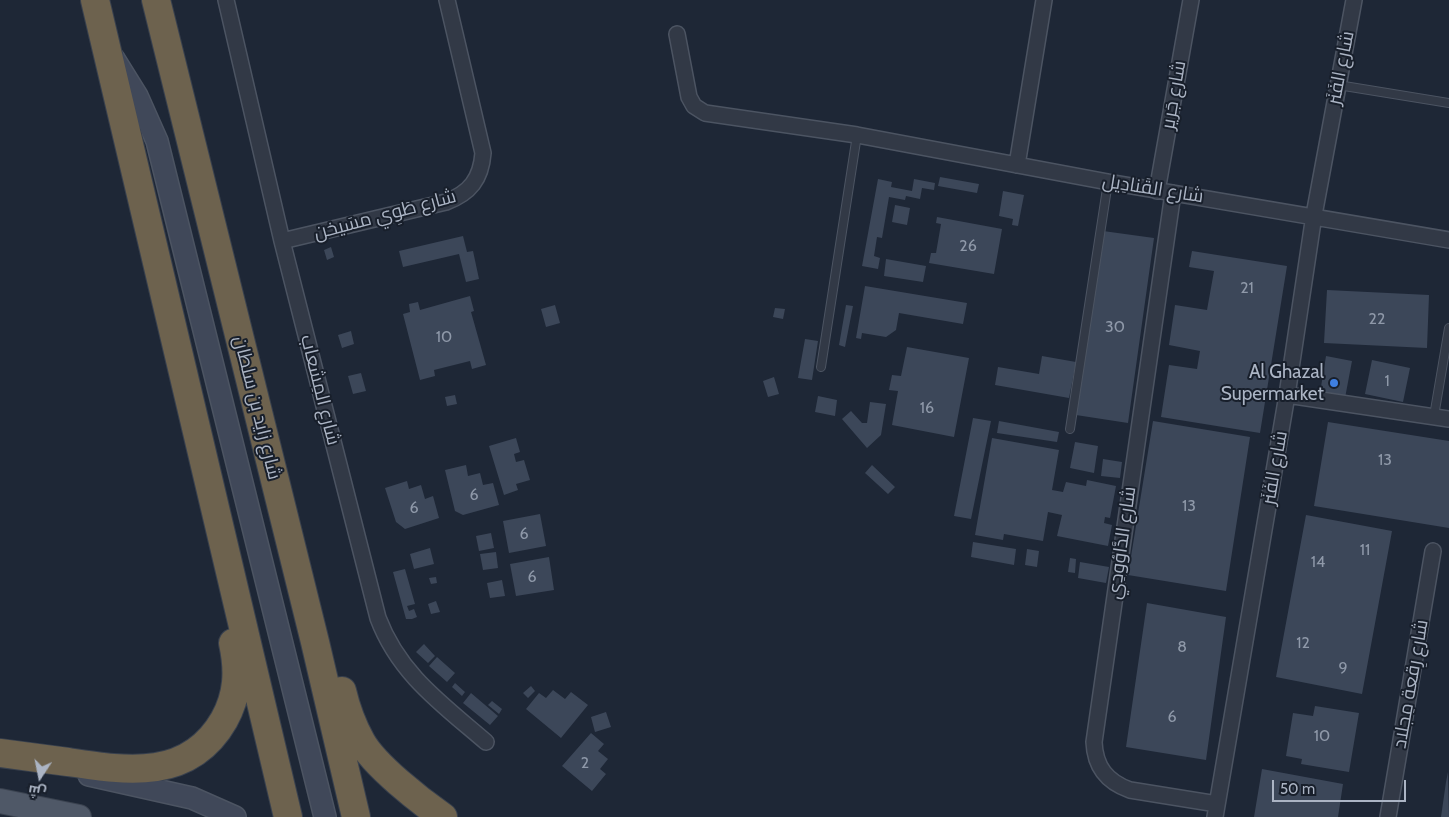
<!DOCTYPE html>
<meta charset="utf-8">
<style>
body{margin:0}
#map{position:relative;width:1449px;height:817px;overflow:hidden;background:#1e2736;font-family:Cabin,Cairo,sans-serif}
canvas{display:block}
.north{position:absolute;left:15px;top:752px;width:50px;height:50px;-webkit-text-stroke:4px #181f2b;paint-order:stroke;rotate:191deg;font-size:14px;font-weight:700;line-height:20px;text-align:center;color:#abb4c4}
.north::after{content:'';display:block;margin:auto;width:18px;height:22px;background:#abb4c4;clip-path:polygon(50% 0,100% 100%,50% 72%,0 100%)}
.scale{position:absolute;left:1272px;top:780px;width:134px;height:22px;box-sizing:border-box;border:2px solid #abb4c4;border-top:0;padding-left:6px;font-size:15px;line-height:18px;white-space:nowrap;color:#abb4c4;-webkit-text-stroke:4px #181f2b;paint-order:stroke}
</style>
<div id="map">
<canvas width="1449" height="817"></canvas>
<div class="north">ش</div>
<div class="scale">50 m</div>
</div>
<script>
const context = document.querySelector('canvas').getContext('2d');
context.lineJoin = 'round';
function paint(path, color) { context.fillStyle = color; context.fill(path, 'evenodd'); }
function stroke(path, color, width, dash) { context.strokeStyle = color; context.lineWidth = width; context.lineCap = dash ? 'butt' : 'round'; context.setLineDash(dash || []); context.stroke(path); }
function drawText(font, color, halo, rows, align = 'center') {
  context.font = font + ' Cabin,Cairo,sans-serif'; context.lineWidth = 4; context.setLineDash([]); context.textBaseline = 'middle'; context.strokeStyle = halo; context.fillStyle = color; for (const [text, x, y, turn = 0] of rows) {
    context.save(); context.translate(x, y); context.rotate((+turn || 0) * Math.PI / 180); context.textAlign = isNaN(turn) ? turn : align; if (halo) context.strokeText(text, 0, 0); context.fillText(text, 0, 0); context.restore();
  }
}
paint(new Path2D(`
 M 940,177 L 979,184 L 977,193 L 938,186 Z
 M 878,179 L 892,182 L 891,187 L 912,191 L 914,179 L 935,183 L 934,190 L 922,188 L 920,199 L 906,196 L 905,200 L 889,197 L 882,238 L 877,237 L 874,256 L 880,258 L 878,269 L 862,266 Z
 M 1003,191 L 1024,195 L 1018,226 L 1012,225 L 1013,219 L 999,216 Z
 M 895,205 L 910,208 L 907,225 L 892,222 Z
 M 937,217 L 1002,229 L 994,274 L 929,263 L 931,253 L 936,253 L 941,224 L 936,223 Z
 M 1103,231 L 1154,238 L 1128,423 L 1076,415 Z
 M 463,236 L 467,252 L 473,251 L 479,279 L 466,282 L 459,254 L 403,267 L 399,251 Z
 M 331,247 L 334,257 L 327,260 L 324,250 Z
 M 1192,251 L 1287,266 L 1260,433 L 1161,417 L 1169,365 L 1197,369 L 1200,351 L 1169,345 L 1175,305 L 1207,310 L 1214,271 L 1189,267 Z
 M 886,259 L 926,266 L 923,282 L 884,276 Z
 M 865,286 L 967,303 L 963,324 L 899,313 L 896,330 L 886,337 L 862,333 L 861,339 L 856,338 Z
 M 1327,290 L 1429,295 L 1427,348 L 1324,343 Z
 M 470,296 L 474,311 L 471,312 L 486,365 L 472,369 L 470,361 L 434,370 L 435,376 L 420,380 L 403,314 L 410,312 L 409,304 L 418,302 L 420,310 Z
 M 555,305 L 560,323 L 546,327 L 541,309 Z
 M 846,305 L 853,306 L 845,347 L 839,345 Z
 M 775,308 L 785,309 L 783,319 L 773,317 Z
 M 351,331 L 354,344 L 342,348 L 338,335 Z
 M 805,339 L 818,341 L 812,380 L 798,378 Z
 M 907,347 L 969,358 L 954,437 L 892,425 L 898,391 L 889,390 L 892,375 L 901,376 Z
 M 1042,356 L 1076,362 L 1069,398 L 995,385 L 998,367 L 1039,374 Z
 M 1326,356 L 1352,361 L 1345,398 L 1320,393 Z
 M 1372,360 L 1410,368 L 1403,402 L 1365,394 Z
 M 361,373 L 366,391 L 353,394 L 348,376 Z
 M 774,377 L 779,394 L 768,397 L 763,381 Z
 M 455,395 L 457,404 L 447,406 L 445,397 Z
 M 818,396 L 837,400 L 835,416 L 815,412 Z
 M 870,402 L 886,404 L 881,435 L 867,448 L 842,419 L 851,411 L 862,423 L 867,423 Z
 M 973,418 L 991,421 L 971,519 L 954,516 Z
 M 999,421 L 1059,432 L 1057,442 L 997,433 Z
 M 1153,421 L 1250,437 L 1226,591 L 1128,575 Z
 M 1328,422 L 1449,441 L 1449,528 L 1314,506 Z
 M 516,438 L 520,452 L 514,454 L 516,462 L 524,460 L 530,480 L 516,484 L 518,490 L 504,495 L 489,446 Z
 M 992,438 L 1059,450 L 1052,490 L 1063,492 L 1066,482 L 1086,486 L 1087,480 L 1116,486 L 1110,518 L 1105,517 L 1104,523 L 1112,525 L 1108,546 L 1057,536 L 1062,515 L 1048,512 L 1043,541 L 1004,534 L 1003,540 L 975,535 Z
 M 1075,442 L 1098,446 L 1094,473 L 1070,468 Z
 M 1103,459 L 1122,462 L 1120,478 L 1101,476 Z
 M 466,465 L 468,476 L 480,473 L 483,485 L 493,483 L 499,505 L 463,515 L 455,511 L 445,470 Z
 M 872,465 L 895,487 L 888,494 L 865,473 Z
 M 407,481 L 409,489 L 421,485 L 425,499 L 433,496 L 439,518 L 405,529 L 396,522 L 385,488 Z
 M 540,514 L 546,546 L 509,553 L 503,521 Z
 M 1306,515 L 1392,531 L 1362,694 L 1276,677 Z
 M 491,533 L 494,548 L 479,551 L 476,536 Z
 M 973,542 L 1016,549 L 1014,565 L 971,557 Z
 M 430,548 L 434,564 L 414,569 L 410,554 Z
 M 1027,549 L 1039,551 L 1037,567 L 1025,565 Z
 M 496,552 L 498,568 L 483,570 L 480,554 Z
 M 549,557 L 554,590 L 516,596 L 510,564 Z
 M 1070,558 L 1076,559 L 1075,573 L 1068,572 Z
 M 1080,562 L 1109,567 L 1106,583 L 1078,578 Z
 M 405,569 L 415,604 L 407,606 L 409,611 L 414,609 L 417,617 L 412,619 L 406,619 L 393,572 Z
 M 436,577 L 437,583 L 431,584 L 429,578 Z
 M 502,580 L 505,596 L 490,598 L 487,583 Z
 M 436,601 L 440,612 L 431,614 L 428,604 Z
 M 1147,603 L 1226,617 L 1206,760 L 1126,747 Z
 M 424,644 L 435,656 L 428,663 L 416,652 Z
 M 437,657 L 455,673 L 447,682 L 429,666 Z
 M 455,683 L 465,692 L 462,696 L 452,687 Z
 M 531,686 L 535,691 L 528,698 L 523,693 Z
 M 553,690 L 565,699 L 571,692 L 588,705 L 561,738 L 526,709 L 539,693 L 546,698 Z
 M 471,693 L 498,716 L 490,725 L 463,703 Z
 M 492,701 L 502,709 L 499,714 L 488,705 Z
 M 1315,706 L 1359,713 L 1349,772 L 1301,764 L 1302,759 L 1286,756 L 1293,713 L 1313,716 Z
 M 606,712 L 611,727 L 595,732 L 591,717 Z
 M 591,733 L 604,744 L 598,751 L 608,759 L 600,769 L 606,774 L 592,791 L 562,766 Z
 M 1262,769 L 1343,784 L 1338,817 L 1254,817 Z
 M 1448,772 L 1449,817 L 1441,817 L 1446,782 Z`), '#3c4759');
const lane = new Path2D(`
 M 1338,85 L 1449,103
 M 821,367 L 857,135
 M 1434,416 L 1449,328
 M 1070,429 L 1108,182`);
const street = new Path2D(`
 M 226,0 L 282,241 L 378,618 C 399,674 442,704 486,742
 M 677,34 L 689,97 L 694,106 L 705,113 L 857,135 L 1108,182 L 1449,240
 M 1017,165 L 1044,0
 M 1157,191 L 1191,0
 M 1173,193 L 1094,742 C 1095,767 1107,782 1130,790 L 1217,804
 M 282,241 L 446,202 C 470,193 481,179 483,153 L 447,0
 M 1287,395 L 1449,419
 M 1215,817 L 1287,395 L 1314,215 L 1354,0
 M 1388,817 L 1433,551`);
const secondary = new Path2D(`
 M 114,59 L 137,96 L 157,141 L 325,817
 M 89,775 L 192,798 L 235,817`);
const primary = new Path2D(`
 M 0,801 L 79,817`);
const highway = new Path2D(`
 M 95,0 L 288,817
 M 156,0 L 315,642 L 356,817
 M 342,691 C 346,708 352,725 361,741 C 374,765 420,801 443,817
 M 0,753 C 23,756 45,759 68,762 C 127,771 189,781 224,720 C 238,695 239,671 233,643`);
stroke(lane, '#4c5462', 10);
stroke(street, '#4c5462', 18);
stroke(secondary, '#4c5462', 24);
stroke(primary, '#3b4350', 26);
stroke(highway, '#39414e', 30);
stroke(lane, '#323946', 8);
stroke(street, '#323946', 15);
stroke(secondary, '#404859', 21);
stroke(primary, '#4f5867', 24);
stroke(highway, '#6d624e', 28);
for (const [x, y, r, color] of [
 [1334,383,5,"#3f7fe0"]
]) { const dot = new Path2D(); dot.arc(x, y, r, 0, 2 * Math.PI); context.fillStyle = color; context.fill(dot); stroke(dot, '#181f2b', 2); }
drawText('16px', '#8f99a9', null, [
 ["26",968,246],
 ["21",1247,288],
 ["22",1377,319],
 ["30",1115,327],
 ["10",444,337],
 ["1",1387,381],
 ["16",927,408],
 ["13",1385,460],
 ["6",474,495],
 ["13",1189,506],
 ["6",414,508],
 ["6",524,534],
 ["11",1365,550],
 ["14",1318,562],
 ["6",532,577],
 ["12",1303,643],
 ["8",1182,647],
 ["9",1343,668],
 ["6",1172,717],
 ["10",1322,736],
 ["2",585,763]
]);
drawText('19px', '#abb4c4', '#181f2b', [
 ["شارع الفَنَر",1341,68,-79],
 ["شارع جَرير",1174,95,-80],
 ["شارع القَنادِيل",1153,189,9],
 ["شارع طَوِي مسَيخن",385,215,-15],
 ["شارع المِشعاب",320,390,76],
 ["شارع زايد بن سلطان",257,408,76],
 ["شارع الفَنَر",1275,468,-80],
 ["شارع الدَّاوُودِي",1122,543,-82],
 ["شارع رِقعة مِجلاد",1411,684,-80]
]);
drawText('19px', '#abb4c4', '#181f2b', [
 ["Al Ghazal",1324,372],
 ["Supermarket",1324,394]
], 'right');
</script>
